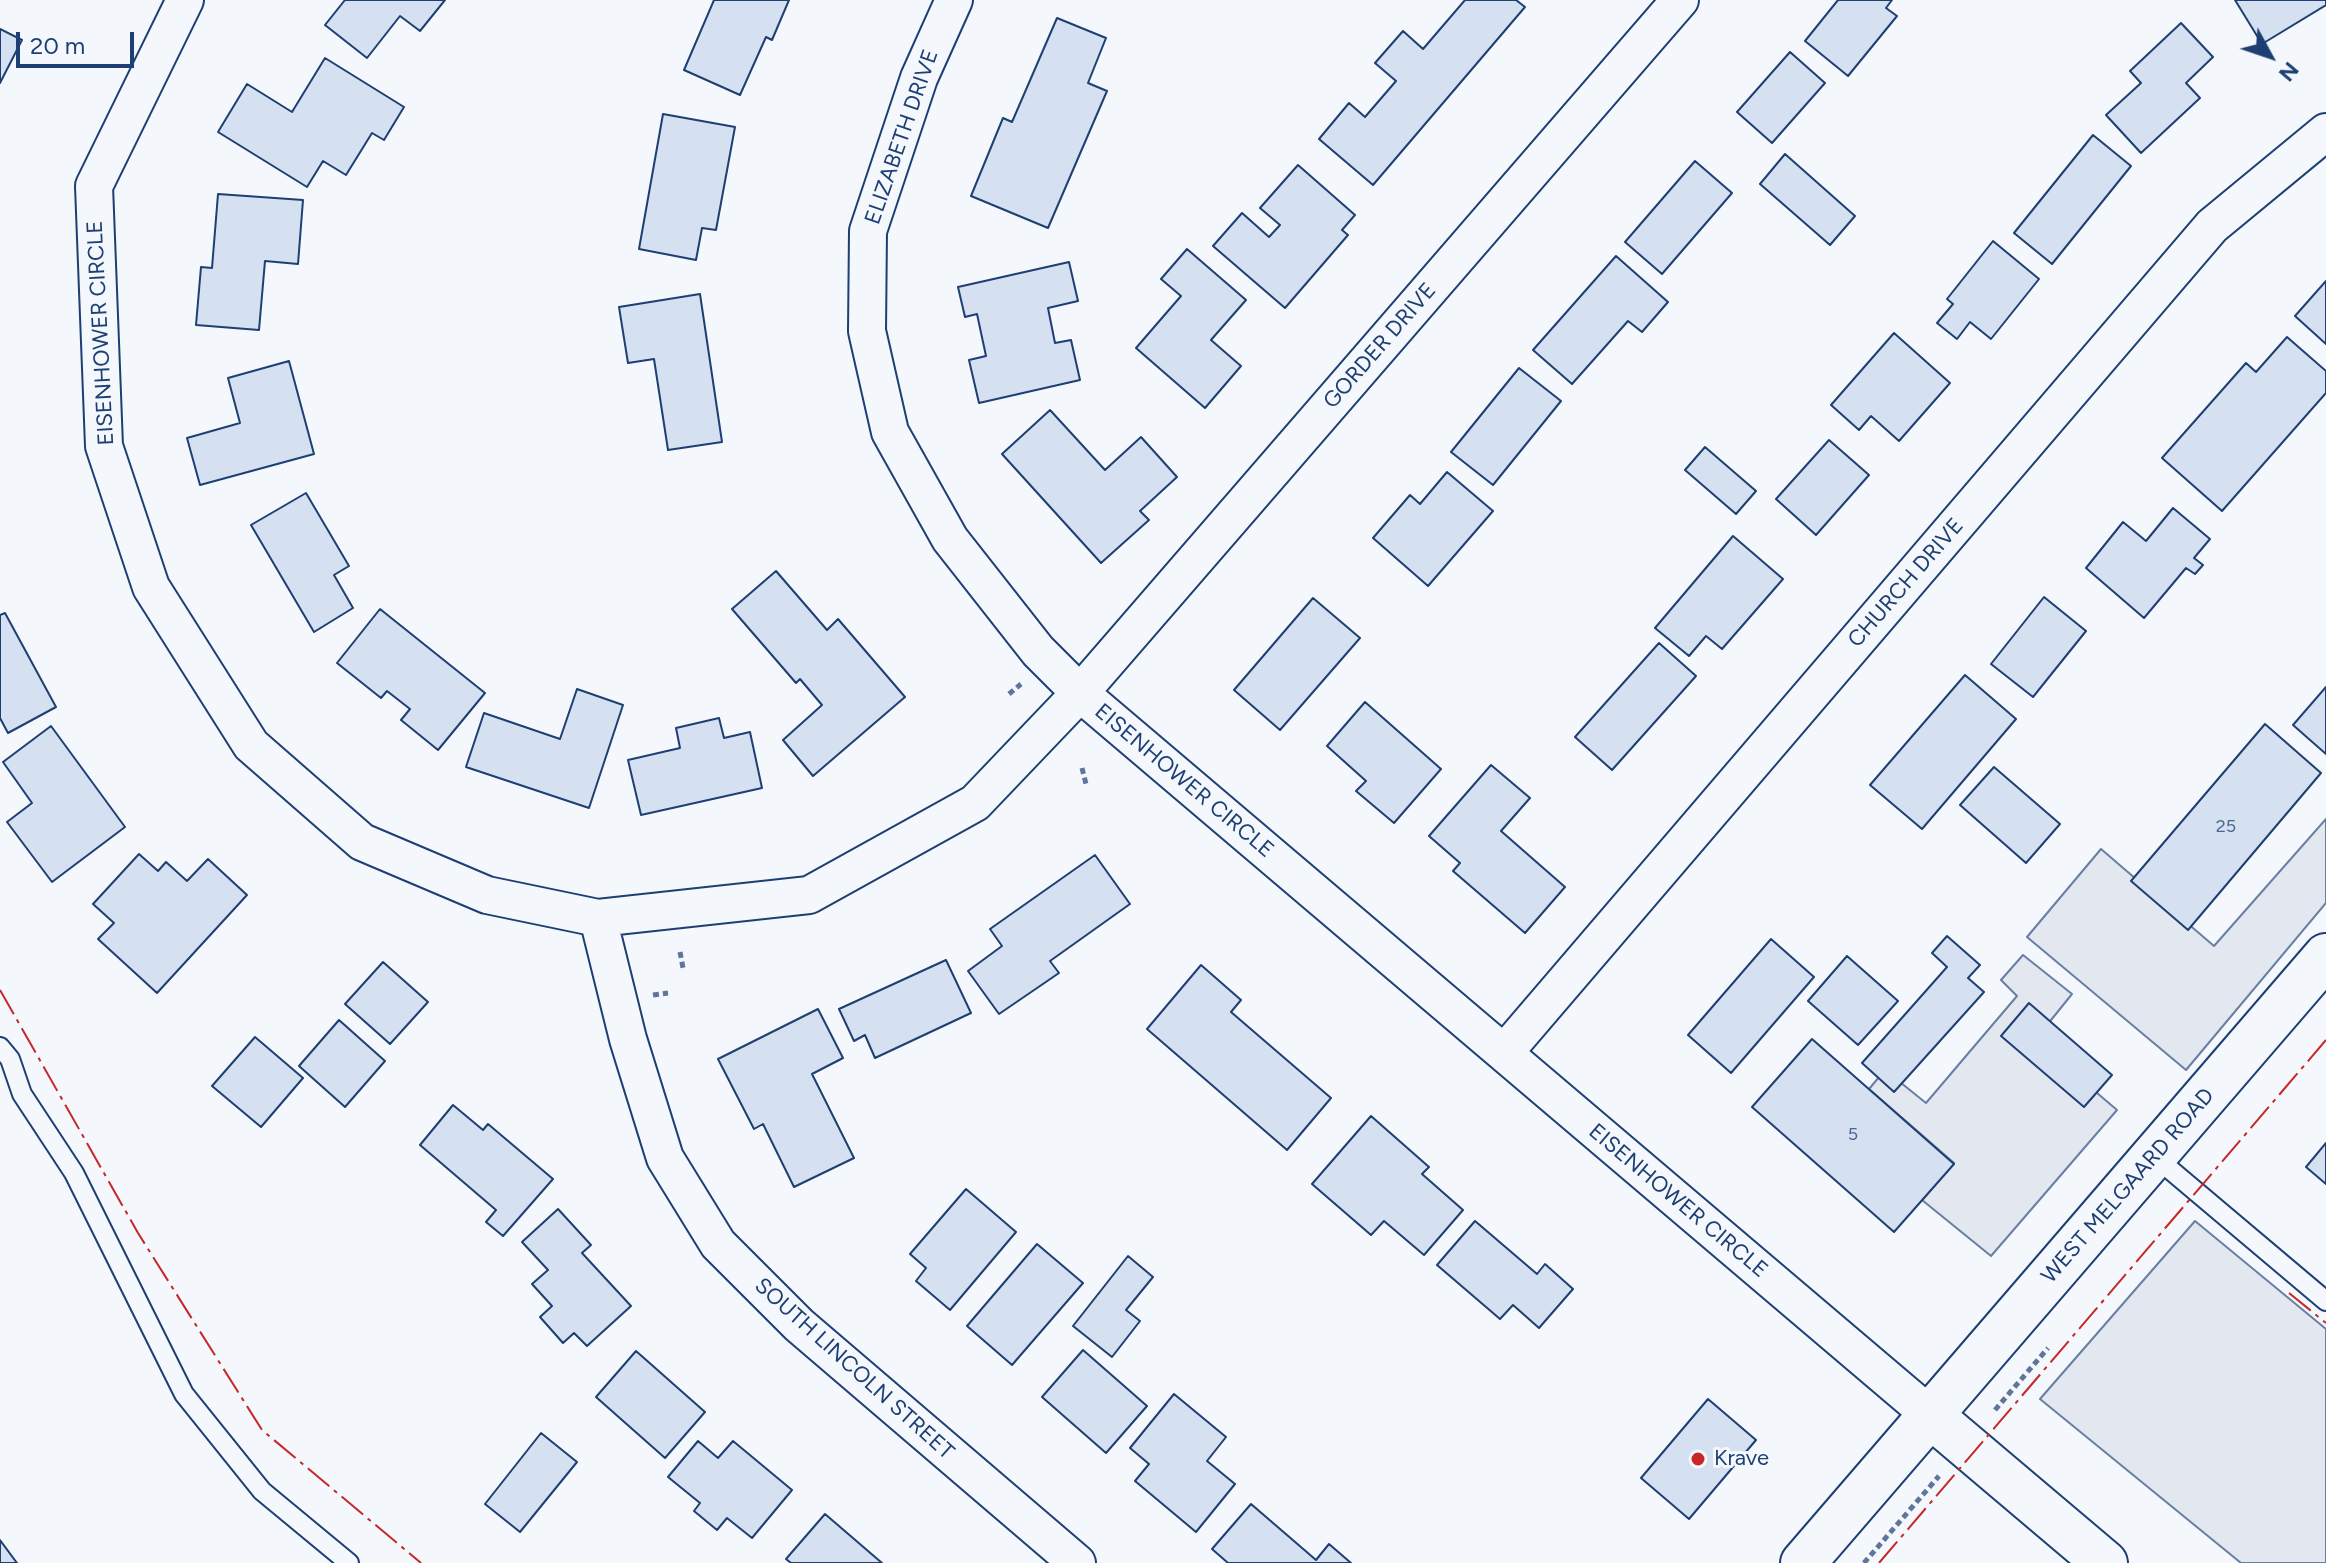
<!DOCTYPE html>
<style>
body{margin:0}
#map{position:relative;width:2326px;height:1563px;overflow:hidden;background:#f4f7fb;font-family:Figtree,sans-serif}
canvas{display:block}
.north{position:absolute;left:2230px;top:16px;width:80px;height:80px;-webkit-text-stroke:6px #f4f7fb;paint-order:stroke;rotate:130deg;font-size:22px;font-weight:700;line-height:32px;text-align:center;color:#1d3f73}
.north::after{content:'';display:block;margin:auto;width:28px;height:36px;background:#1d3f73;clip-path:polygon(50% 0,100% 100%,50% 72%,0 100%)}
.scale{position:absolute;left:16px;top:32px;width:118px;height:36px;box-sizing:border-box;border:4px solid #1d3f73;border-top:0;padding-left:10px;font-size:24px;line-height:28px;white-space:nowrap;color:#1d3f73;-webkit-text-stroke:6px #f4f7fb;paint-order:stroke}
</style>
<div id="map">
<canvas width="2326" height="1563"></canvas>
<div class="north">N</div>
<div class="scale">20 m</div>
</div>
<script>
const context = document.querySelector('canvas').getContext('2d');
context.lineJoin = 'round';
function paint(path, color) { context.fillStyle = color; context.fill(path, 'evenodd'); }
function stroke(path, color, width, dash) { context.strokeStyle = color; context.lineWidth = width; context.lineCap = dash ? 'butt' : 'round'; context.setLineDash(dash || []); context.stroke(path); }
function drawText(font, color, halo, rows, align = 'center') {
  context.font = font + ' Figtree,sans-serif'; context.lineWidth = 6; context.setLineDash([]); context.textBaseline = 'middle'; context.strokeStyle = halo; context.fillStyle = color; for (const [text, x, y, turn = 0] of rows) {
    context.save(); context.translate(x, y); context.rotate((+turn || 0) * Math.PI / 180); context.textAlign = isNaN(turn) ? turn : align; if (halo) context.strokeText(text, 0, 0); context.fillText(text, 0, 0); context.restore();
  }
}
const parking = new Path2D(`
 M 2326,819 L 2326,903 L 2186,1070 L 2027,937 L 2101,849 L 2214,946 Z
 M 2023,955 L 2072,994 L 2035,1040 L 2117,1110 L 1991,1256 L 1922,1200 L 1954,1163 L 1869,1089 L 1885,1070 L 1926,1103 L 2017,996 L 2001,980 Z
 M 2195,1221 L 2326,1329 L 2326,1563 L 2241,1563 L 2040,1399 Z`);
paint(parking, '#e3e8f0');
stroke(parking, '#687fa3', 2);
const building = new Path2D(`
 M 345,0 L 445,0 L 420,31 L 400,16 L 367,58 L 325,25 Z
 M 714,0 L 789,0 L 772,40 L 766,37 L 740,95 L 684,70 Z
 M 1465,0 L 1516,0 L 1525,7 L 1373,185 L 1319,139 L 1349,103 L 1365,117 L 1396,81 L 1375,63 L 1403,31 L 1423,49 Z
 M 1838,0 L 1892,0 L 1886,8 L 1897,16 L 1848,76 L 1805,41 Z
 M 2235,0 L 2326,0 L 2326,5 L 2262,44 Z
 M 1057,18 L 1106,38 L 1088,83 L 1107,91 L 1048,228 L 971,196 L 1003,118 L 1012,122 Z
 M 2181,23 L 2213,57 L 2186,83 L 2200,98 L 2141,153 L 2106,115 L 2141,83 L 2130,71 Z
 M 0,29 L 22,40 L 0,83 Z
 M 1790,52 L 1825,83 L 1772,143 L 1737,112 Z
 M 325,58 L 404,107 L 384,140 L 372,133 L 346,175 L 323,161 L 307,187 L 218,132 L 247,84 L 292,112 Z
 M 663,114 L 735,127 L 716,230 L 702,228 L 696,260 L 639,249 Z
 M 2093,135 L 2131,166 L 2052,264 L 2014,233 Z
 M 1785,154 L 1855,216 L 1830,245 L 1760,184 Z
 M 1695,161 L 1732,193 L 1662,274 L 1625,242 Z
 M 1298,165 L 1355,215 L 1342,230 L 1348,235 L 1285,308 L 1213,246 L 1242,213 L 1269,237 L 1280,225 L 1260,208 Z
 M 218,194 L 303,200 L 298,264 L 265,261 L 259,330 L 196,325 L 201,267 L 212,268 Z
 M 1993,241 L 2039,279 L 1991,339 L 1970,322 L 1957,339 L 1937,323 L 1953,304 L 1947,299 Z
 M 1187,249 L 1246,300 L 1211,340 L 1241,366 L 1205,408 L 1136,348 L 1181,296 L 1161,279 Z
 M 1616,256 L 1668,302 L 1642,332 L 1628,321 L 1572,384 L 1533,350 Z
 M 1069,262 L 1078,301 L 1048,308 L 1055,343 L 1071,340 L 1080,380 L 979,403 L 969,360 L 986,356 L 977,314 L 965,317 L 958,287 Z
 M 2326,281 L 2326,344 L 2295,316 Z
 M 700,294 L 722,442 L 668,450 L 654,359 L 628,363 L 619,307 Z
 M 1894,333 L 1950,383 L 1899,441 L 1871,416 L 1859,430 L 1831,405 Z
 M 2287,337 L 2326,371 L 2326,393 L 2222,511 L 2162,458 L 2246,363 L 2256,372 Z
 M 289,361 L 314,454 L 200,485 L 187,438 L 240,423 L 228,378 Z
 M 1519,368 L 1561,401 L 1493,485 L 1451,452 Z
 M 1050,410 L 1105,470 L 1141,437 L 1177,477 L 1140,511 L 1149,520 L 1101,563 L 1002,454 Z
 M 1829,440 L 1869,475 L 1816,535 L 1776,499 Z
 M 1705,447 L 1756,491 L 1736,514 L 1685,470 Z
 M 1447,472 L 1493,511 L 1428,586 L 1373,538 L 1410,495 L 1420,504 Z
 M 306,493 L 349,566 L 334,575 L 353,608 L 314,632 L 251,525 Z
 M 2173,508 L 2210,539 L 2194,558 L 2203,565 L 2195,574 L 2186,568 L 2144,618 L 2086,568 L 2123,522 L 2146,541 Z
 M 1733,536 L 1783,579 L 1722,649 L 1706,636 L 1689,656 L 1655,628 Z
 M 776,571 L 827,630 L 838,619 L 905,697 L 813,776 L 783,740 L 822,705 L 800,679 L 796,683 L 732,609 Z
 M 2044,597 L 2086,631 L 2033,697 L 1991,664 Z
 M 1313,598 L 1360,638 L 1280,730 L 1234,690 Z
 M 380,609 L 485,693 L 438,750 L 401,720 L 410,709 L 387,691 L 381,698 L 337,663 Z
 M 5,613 L 56,707 L 8,733 L 0,718 L 0,615 Z
 M 1659,643 L 1696,676 L 1612,770 L 1575,737 Z
 M 1965,675 L 2016,719 L 1922,829 L 1870,785 Z
 M 2326,687 L 2326,754 L 2293,725 Z
 M 577,689 L 623,705 L 589,808 L 466,767 L 484,713 L 560,739 Z
 M 1365,702 L 1441,769 L 1394,823 L 1356,791 L 1366,781 L 1327,746 Z
 M 719,718 L 724,738 L 750,732 L 762,788 L 641,815 L 628,760 L 680,748 L 676,728 Z
 M 2265,724 L 2321,773 L 2188,930 L 2131,881 Z
 M 51,726 L 125,827 L 52,882 L 7,822 L 32,803 L 3,762 Z
 M 1491,765 L 1530,798 L 1501,831 L 1565,887 L 1525,933 L 1453,871 L 1460,863 L 1429,836 Z
 M 1994,767 L 2060,824 L 2026,863 L 1960,805 Z
 M 139,854 L 158,871 L 166,862 L 187,881 L 208,859 L 247,895 L 157,993 L 98,939 L 114,923 L 93,904 Z
 M 1095,855 L 1130,904 L 1050,961 L 1059,973 L 999,1014 L 968,971 L 1002,946 L 990,929 Z
 M 1947,936 L 1980,965 L 1968,978 L 1984,992 L 1894,1092 L 1862,1063 L 1947,967 L 1932,953 Z
 M 1771,939 L 1814,977 L 1731,1073 L 1688,1035 Z
 M 1847,956 L 1898,1001 L 1858,1045 L 1808,1001 Z
 M 946,960 L 971,1013 L 875,1058 L 865,1035 L 854,1041 L 839,1009 Z
 M 383,962 L 428,1002 L 390,1044 L 345,1004 Z
 M 1201,965 L 1241,1000 L 1231,1012 L 1331,1098 L 1287,1150 L 1147,1029 Z
 M 2029,1003 L 2112,1075 L 2084,1107 L 2001,1036 Z
 M 818,1009 L 843,1058 L 812,1074 L 854,1158 L 794,1187 L 763,1124 L 754,1129 L 718,1059 Z
 M 339,1020 L 385,1061 L 345,1107 L 299,1066 Z
 M 255,1037 L 303,1078 L 261,1127 L 212,1086 Z
 M 1812,1039 L 1954,1164 L 1894,1232 L 1752,1107 Z
 M 453,1105 L 483,1130 L 488,1124 L 553,1179 L 503,1236 L 486,1222 L 496,1210 L 420,1145 Z
 M 1371,1116 L 1429,1167 L 1422,1174 L 1463,1210 L 1424,1255 L 1384,1221 L 1371,1235 L 1312,1184 Z
 M 2326,1143 L 2326,1184 L 2306,1167 Z
 M 966,1189 L 1016,1232 L 950,1310 L 916,1281 L 926,1268 L 910,1254 Z
 M 558,1209 L 591,1245 L 582,1253 L 631,1306 L 587,1346 L 574,1333 L 563,1343 L 540,1317 L 552,1306 L 532,1284 L 548,1270 L 522,1242 Z
 M 1475,1221 L 1537,1274 L 1545,1264 L 1573,1289 L 1539,1328 L 1513,1305 L 1500,1319 L 1437,1265 Z
 M 1037,1244 L 1083,1283 L 1012,1365 L 967,1326 Z
 M 1128,1256 L 1153,1277 L 1126,1310 L 1140,1321 L 1112,1357 L 1073,1326 Z
 M 1083,1350 L 1147,1406 L 1106,1453 L 1042,1397 Z
 M 636,1351 L 705,1412 L 665,1458 L 596,1397 Z
 M 1174,1394 L 1226,1437 L 1207,1461 L 1235,1484 L 1196,1532 L 1135,1481 L 1149,1464 L 1130,1448 Z
 M 1708,1399 L 1756,1440 L 1689,1519 L 1641,1478 Z
 M 541,1433 L 577,1462 L 520,1532 L 485,1504 Z
 M 698,1441 L 718,1458 L 733,1441 L 792,1490 L 752,1538 L 727,1518 L 717,1530 L 694,1511 L 700,1503 L 668,1477 Z
 M 1251,1504 L 1316,1560 L 1329,1544 L 1351,1563 L 1228,1563 L 1212,1549 Z
 M 825,1514 L 882,1563 L 791,1563 L 786,1559 Z
 M 0,1540 L 17,1563 L 0,1563 Z`);
paint(building, '#d5e0f0');
stroke(building, '#1d3f73', 2);
const lane = new Path2D(`
 M 0,1047 L 10,1059 L 22,1094 L 74,1173 L 184,1394 L 262,1491 L 349,1563
 M 2154,1156 L 2326,1301`);
const street = new Path2D(`
 M 185,0 L 94,186 L 104,446 L 151,587 L 251,745 L 362,842 L 487,895 L 598,918 L 809,895 L 975,803 L 1080,693 L 1930,1415
 M 954,0 L 919,78 L 868,231 L 867,331 L 890,432 L 950,539 L 1038,651 L 1080,693 L 1680,0
 M 598,918 L 628,1039 L 665,1158 L 718,1244 L 799,1325 L 1077,1563
 M 1504,1053 L 2212,226 L 2326,132`);
const secondary = new Path2D(`
 M 1930,1415 L 2105,1563
 M 1803,1563 L 2326,956`);
stroke(lane, '#1d3f73', 22);
stroke(street, '#1d3f73', 40);
stroke(secondary, '#1d3f73', 48);
stroke(new Path2D(`
 M 1009,694 L 1021,684
 M 1082,768 L 1086,784
 M 680,952 L 683,968
 M 653,995 L 668,993
 M 1995,1410 L 2048,1348
 M 1864,1563 L 1939,1476`), '#5e769c', 5, [6, 4]);
stroke(lane, '#f4f7fb', 18);
stroke(street, '#f4f7fb', 36);
stroke(secondary, '#f4f7fb', 44);
stroke(new Path2D(`
 M 0,990 L 138,1233 L 262,1430 L 421,1563
 M 2289,1293 L 2326,1323
 M 1879,1563 L 2326,1040`), '#c62828', 2, [28, 6, 4, 6]);
for (const [x, y, r, color] of [
 [1698,1459,8,"#c62828"]
]) { const dot = new Path2D(); dot.arc(x, y, r, 0, 2 * Math.PI); context.fillStyle = color; context.fill(dot); stroke(dot, '#f4f7fb', 3); }
drawText('18px', '#4b6792', null, [
 ["25",2226,827],
 ["5",1853,1135]
]);
drawText('22px', '#1d3f73', '#f4f7fb', [
 ["ELIZABETH DRIVE",902,137,-71],
 ["EISENHOWER CIRCLE",101,333,-93],
 ["GORDER DRIVE",1380,346,-49],
 ["CHURCH DRIVE",1906,583,-49],
 ["EISENHOWER CIRCLE",1184,781,40],
 ["WEST MELGAARD ROAD",2128,1186,-49],
 ["EISENHOWER CIRCLE",1678,1201,40],
 ["SOUTH LINCOLN STREET",854,1369,42]
]);
drawText('22px', '#1d3f73', '#f4f7fb', [
 ["Krave",1714,1459]
], 'left');
</script>
